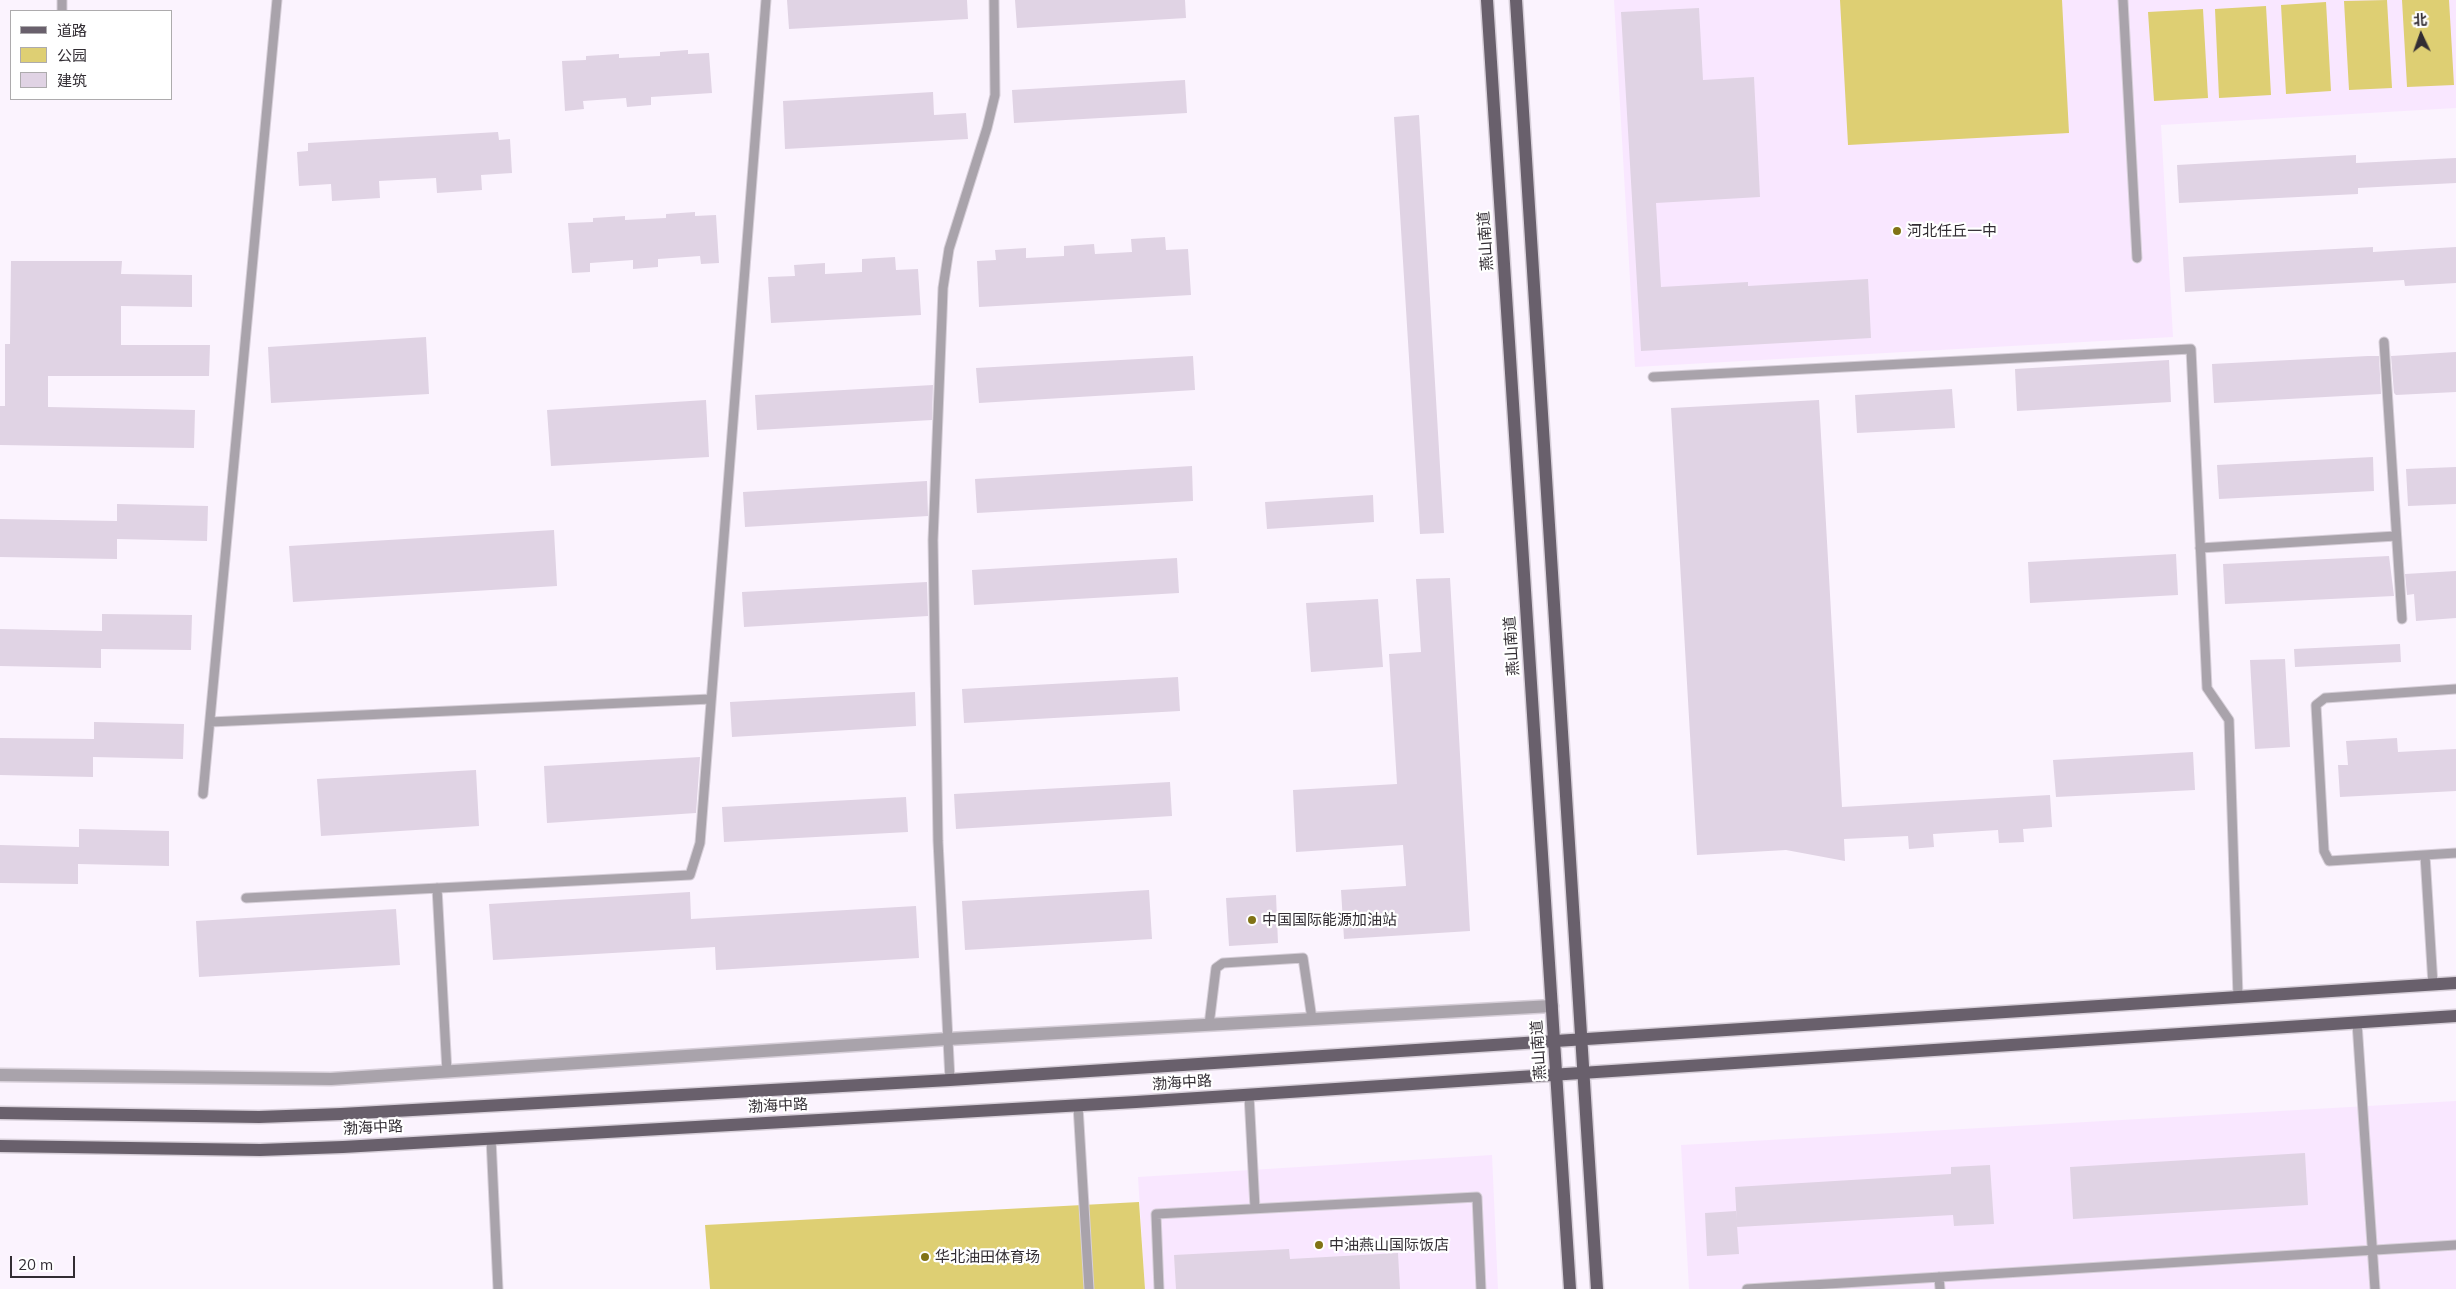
<!DOCTYPE html>
<meta charset="utf-8">
<style>
body{margin:0}
#map{position:relative;width:2456px;height:1289px;overflow:hidden;background:#fbf3fe;font-family:Mulish,"Noto Sans SC",sans-serif}
canvas{display:block}
.legend{position:absolute;left:10px;top:10px;width:162px;height:90px;box-sizing:border-box;background:#fff;border:1px solid #adabad;margin:0;padding:6px 9px;list-style:none;font-size:15px;color:#322d33}
.legend li{display:flex;align-items:center;gap:10px;height:25px}
.legend b{width:25px;border:1px solid #adabad}
.north{position:absolute;left:2396px;top:10px;width:50px;height:50px;-webkit-text-stroke:4px #fff;paint-order:stroke;rotate:357deg;font-size:14px;font-weight:700;line-height:20px;text-align:center;color:#322d33}
.north::after{content:'';display:block;margin:auto;width:18px;height:22px;background:#322d33;clip-path:polygon(50% 0,100% 100%,50% 72%,0 100%)}
.scale{position:absolute;left:10px;top:1256px;width:65px;height:22px;box-sizing:border-box;border:2px solid #322d33;border-top:0;padding-left:6px;font-size:15px;line-height:18px;white-space:nowrap;color:#322d33;-webkit-text-stroke:4px #fff;paint-order:stroke}
</style>
<div id="map">
<canvas width="2456" height="1289"></canvas>
<ul class="legend">
<li><b style="height:6px;background:#69606c"></b>道路</li>
<li><b style="height:14px;background:#decf73"></b>公园</li>
<li><b style="height:14px;background:#e0d3e4"></b>建筑</li>
</ul>
<div class="north">北</div>
<div class="scale">20 m</div>
</div>
<script>
const context = document.querySelector('canvas').getContext('2d');
context.lineJoin = 'round';
function paint(path, color) { context.fillStyle = color; context.fill(path, 'evenodd'); }
function stroke(path, color, width, dash) { context.strokeStyle = color; context.lineWidth = width; context.lineCap = dash ? 'butt' : 'round'; context.setLineDash(dash || []); context.stroke(path); }
function drawText(font, color, halo, rows, align = 'center') {
  context.font = font + ' Mulish,"Noto Sans SC",sans-serif'; context.lineWidth = 4.5; context.setLineDash([]); context.textBaseline = 'middle'; context.strokeStyle = halo; context.fillStyle = color; for (const [text, x, y, turn = 0] of rows) {
    context.save(); context.translate(x, y); context.rotate((+turn || 0) * Math.PI / 180); context.textAlign = isNaN(turn) ? turn : align; if (halo) context.strokeText(text, 0, 0); context.fillText(text, 0, 0); context.restore();
  }
}
paint(new Path2D(`
 M 1614,0 L 2456,0 L 2456,108 L 2161,125 L 2173,337 L 1635,367 Z
 M 2456,1101 L 2456,1289 L 1689,1289 L 1681,1145 Z
 M 1492,1155 L 1498,1289 L 1145,1289 L 1138,1177 Z`), '#f9e7ff');
paint(new Path2D(`
 M 1840,0 L 2062,0 L 2069,133 L 1848,145 Z
 M 2387,0 L 2392,88 L 2349,90 L 2344,1 Z
 M 2402,0 L 2449,0 L 2454,85 L 2407,87 Z
 M 2326,2 L 2331,91 L 2286,94 L 2281,5 Z
 M 2266,6 L 2271,95 L 2219,98 L 2215,9 Z
 M 2203,9 L 2208,98 L 2154,101 L 2148,12 Z
 M 1139,1202 L 1145,1289 L 710,1289 L 705,1225 Z`), '#decf73');
paint(new Path2D(`
 M 787,0 L 967,0 L 968,19 L 789,29 Z
 M 1015,0 L 1185,0 L 1186,18 L 1017,28 Z
 M 1699,8 L 1703,80 L 1754,77 L 1760,197 L 1656,203 L 1661,287 L 1748,282 L 1748,286 L 1868,279 L 1871,338 L 1641,351 L 1621,12 Z
 M 688,50 L 688,54 L 709,53 L 712,93 L 651,97 L 651,105 L 627,107 L 626,98 L 583,101 L 584,109 L 565,111 L 562,61 L 586,60 L 586,56 L 619,54 L 619,58 L 660,56 L 660,52 Z
 M 1185,80 L 1187,113 L 1014,123 L 1012,90 Z
 M 933,92 L 934,115 L 966,113 L 968,139 L 785,149 L 783,101 Z
 M 1419,115 L 1444,533 L 1420,534 L 1394,117 Z
 M 498,132 L 499,140 L 510,139 L 512,173 L 481,175 L 482,190 L 437,193 L 436,178 L 379,181 L 380,198 L 332,201 L 331,184 L 299,186 L 297,152 L 308,151 L 308,143 Z
 M 2356,155 L 2356,163 L 2456,158 L 2456,183 L 2358,188 L 2358,194 L 2179,203 L 2177,165 Z
 M 695,212 L 695,216 L 716,215 L 719,263 L 701,264 L 700,256 L 658,259 L 658,267 L 633,269 L 633,260 L 590,263 L 590,272 L 572,273 L 568,223 L 593,222 L 593,218 L 625,216 L 625,220 L 666,218 L 666,214 Z
 M 1165,237 L 1166,250 L 1188,249 L 1191,295 L 979,307 L 977,261 L 996,260 L 995,250 L 1026,248 L 1026,258 L 1064,256 L 1064,246 L 1094,244 L 1095,254 L 1132,252 L 1131,239 Z
 M 2373,247 L 2373,252 L 2456,247 L 2456,283 L 2405,286 L 2404,280 L 2185,292 L 2183,257 Z
 M 895,257 L 896,270 L 918,269 L 921,315 L 771,323 L 768,277 L 795,276 L 794,265 L 825,263 L 825,274 L 862,272 L 862,259 Z
 M 11,261 L 122,261 L 121,274 L 192,275 L 192,307 L 121,306 L 121,345 L 210,345 L 209,376 L 48,376 L 48,407 L 195,410 L 194,448 L 0,445 L 0,406 L 5,406 L 5,344 L 10,344 Z
 M 426,337 L 429,394 L 271,403 L 268,347 Z
 M 2456,352 L 2456,392 L 2396,395 L 2394,393 L 2391,356 Z
 M 1193,356 L 1195,390 L 979,403 L 976,368 Z
 M 2368,356 L 2379,356 L 2381,394 L 2214,403 L 2212,364 Z
 M 2169,360 L 2171,402 L 2017,411 L 2015,369 Z
 M 933,385 L 932,420 L 757,430 L 755,395 Z
 M 1952,389 L 1955,428 L 1857,433 L 1855,395 Z
 M 706,400 L 709,457 L 551,466 L 547,410 Z
 M 1819,400 L 1842,807 L 2050,795 L 2052,827 L 2023,829 L 2024,842 L 1999,843 L 1998,830 L 1933,834 L 1934,847 L 1909,849 L 1908,836 L 1844,839 L 1845,861 L 1786,850 L 1697,855 L 1671,408 Z
 M 2373,457 L 2374,491 L 2219,499 L 2217,465 Z
 M 1192,466 L 1193,501 L 977,513 L 975,479 Z
 M 2456,467 L 2456,504 L 2408,506 L 2406,469 Z
 M 927,481 L 928,516 L 745,527 L 743,492 Z
 M 1373,495 L 1374,522 L 1267,529 L 1265,502 Z
 M 117,504 L 208,506 L 207,541 L 117,539 L 117,559 L 0,557 L 0,519 L 117,521 Z
 M 554,530 L 557,586 L 293,602 L 289,546 Z
 M 2176,554 L 2178,595 L 2030,603 L 2028,562 Z
 M 2389,556 L 2394,596 L 2225,604 L 2223,564 Z
 M 1177,558 L 1179,593 L 974,605 L 972,570 Z
 M 2456,571 L 2456,618 L 2416,621 L 2414,594 L 2407,595 L 2405,574 Z
 M 1450,578 L 1470,931 L 1344,939 L 1341,890 L 1406,886 L 1403,845 L 1296,852 L 1293,790 L 1397,784 L 1389,654 L 1421,652 L 1416,579 Z
 M 927,582 L 928,616 L 744,627 L 742,592 Z
 M 1378,599 L 1383,667 L 1311,672 L 1306,603 Z
 M 102,614 L 192,615 L 191,650 L 101,649 L 101,668 L 0,666 L 0,629 L 102,631 Z
 M 2400,644 L 2401,662 L 2295,667 L 2294,649 Z
 M 2285,659 L 2290,747 L 2255,749 L 2250,660 Z
 M 1178,677 L 1180,711 L 964,723 L 962,689 Z
 M 915,692 L 916,726 L 732,737 L 730,702 Z
 M 94,722 L 184,724 L 183,759 L 93,757 L 93,777 L 0,775 L 0,738 L 94,739 Z
 M 2397,738 L 2398,752 L 2456,749 L 2456,791 L 2340,797 L 2338,765 L 2348,765 L 2346,741 Z
 M 2193,752 L 2195,790 L 2056,797 L 2053,760 Z
 M 700,757 L 696,813 L 547,823 L 544,766 Z
 M 476,770 L 479,826 L 321,836 L 317,779 Z
 M 1170,782 L 1172,816 L 956,829 L 954,794 Z
 M 906,797 L 908,832 L 724,842 L 722,807 Z
 M 79,829 L 169,831 L 169,866 L 78,864 L 78,884 L 0,883 L 0,845 L 79,847 Z
 M 1149,890 L 1152,939 L 965,950 L 962,901 Z
 M 690,892 L 691,919 L 916,906 L 919,958 L 716,970 L 715,947 L 493,960 L 489,904 Z
 M 1276,895 L 1278,943 L 1229,946 L 1226,898 Z
 M 396,909 L 400,965 L 199,977 L 196,921 Z
 M 2305,1153 L 2308,1205 L 2073,1219 L 2070,1167 Z
 M 1990,1165 L 1994,1224 L 1954,1226 L 1953,1215 L 1737,1227 L 1735,1187 L 1951,1174 L 1951,1167 Z
 M 1736,1211 L 1739,1254 L 1707,1256 L 1705,1213 Z
 M 1289,1249 L 1290,1259 L 1398,1253 L 1400,1289 L 1176,1289 L 1174,1255 Z`), '#e0d3e4');
const service = new Path2D(`
 M 62,0 L 62,11
 M 2123,0 L 2137,258
 M 2384,342 L 2402,619
 M 1653,377 L 2191,349 L 2207,688 L 2229,720 L 2238,997
 M 2200,548 L 2396,536
 M 2456,689 L 2325,698 L 2316,705 L 2324,851 L 2329,861 L 2456,853
 M 210,722 L 711,699
 M 203,794 L 277,0
 M 2425,855 L 2433,985
 M 437,888 L 447,1072
 M 246,898 L 690,875 L 700,843 L 766,0
 M 2357,1023 L 2375,1289
 M 1209,1025 L 1216,968 L 1223,963 L 1303,958 L 1312,1019
 M 950,1080 L 938,841 L 933,540 L 942,315 L 943,288 L 949,249 L 987,128 L 995,95 L 994,0
 M 1249,1095 L 1255,1208
 M 1078,1106 L 1089,1289
 M 491,1138 L 498,1289
 M 1939,1277 L 1940,1289
 M 1159,1289 L 1156,1214 L 1477,1197 L 1481,1289
 M 1747,1289 L 2456,1245`);
const minor = new Path2D(`
 M 0,1075 L 331,1079 L 948,1039 L 1552,1006`);
const primary = new Path2D(`
 M 1487,0 L 1570,1289
 M 1516,0 L 1597,1289
 M 0,1113 L 259,1117 L 341,1114 L 950,1080 L 2456,983
 M 0,1146 L 260,1150 L 343,1147 L 1136,1102 L 2456,1016`);
stroke(service, '#d7cfd9', 11);
stroke(minor, '#d7cfd9', 15);
stroke(primary, '#d7cfd9', 15);
stroke(service, '#a9a3ab', 9);
stroke(minor, '#a9a3ab', 12);
stroke(primary, '#69606c', 12);
for (const [x, y, r, color] of [
 [1897,231,5,"#817315"],
 [1252,920,5,"#817315"],
 [1319,1245,5,"#817315"],
 [925,1257,5,"#817315"]
]) { const dot = new Path2D(); dot.arc(x, y, r, 0, 2 * Math.PI); context.fillStyle = color; context.fill(dot); stroke(dot, '#fff', 2); }
drawText('15px', '#322d33', '#fff', [
 ["河北任丘一中",1907,231],
 ["中国国际能源加油站",1262,920],
 ["中油燕山国际饭店",1329,1245],
 ["华北油田体育场",935,1257]
], 'left');
drawText('15px', '#322d33', '#fff', [
 ["燕山南道",1486,241,-94],
 ["燕山南道",1512,646,-94],
 ["燕山南道",1539,1050,-94],
 ["渤海中路",1182,1083,-4],
 ["渤海中路",778,1106,-3],
 ["渤海中路",373,1128,-3]
]);
</script>
